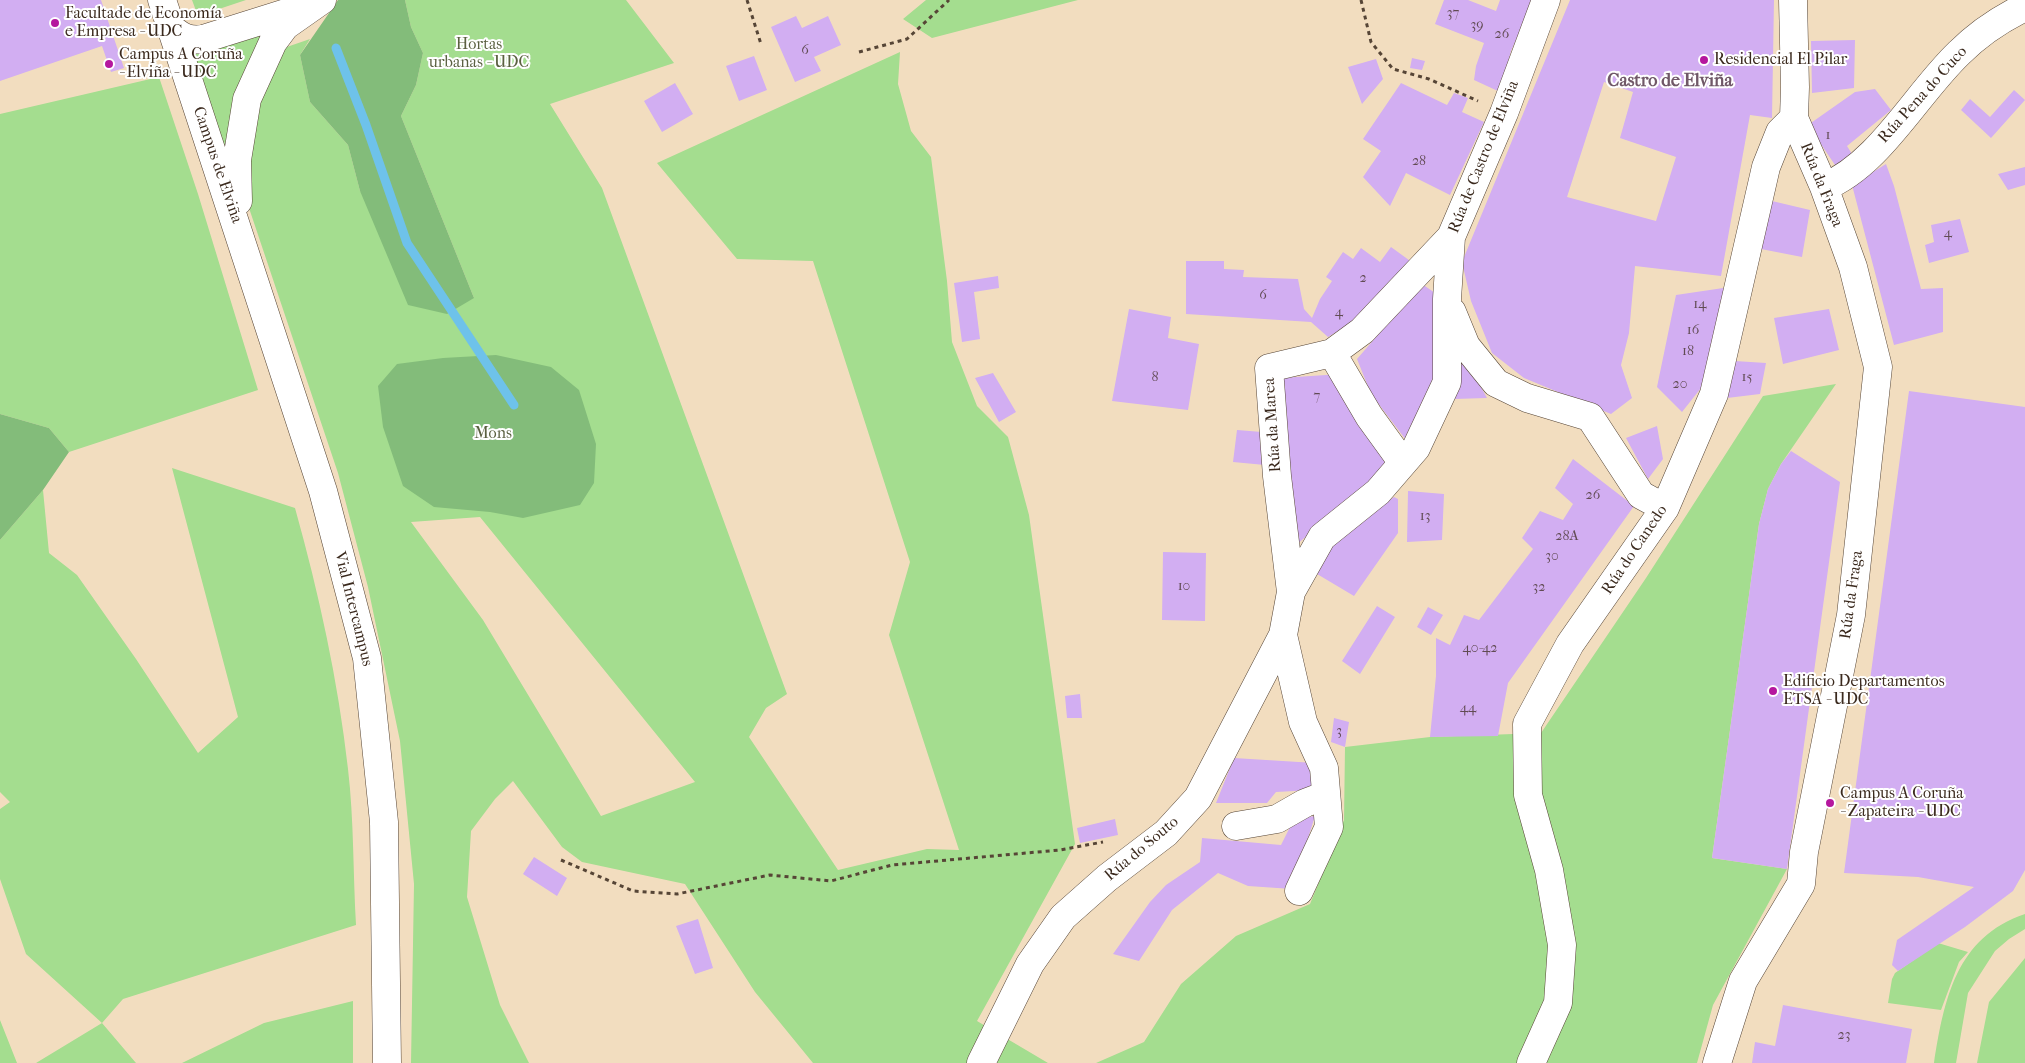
<!DOCTYPE html>
<meta charset="utf-8">
<style>
body{margin:0}
canvas{display:block;background:#f2ddbf}
</style>
<canvas width="2025" height="1063"></canvas>
<script>
const context = document.querySelector('canvas').getContext('2d');
context.lineJoin = 'round';
function paint(path, color) { context.fillStyle = color; context.fill(path, 'evenodd'); }
function stroke(path, color, width, dash) { context.strokeStyle = color; context.lineWidth = width; context.lineCap = dash ? 'butt' : 'round'; context.setLineDash(dash || []); context.stroke(path); }
function drawText(font, color, halo, rows, align = 'center') {
  context.font = font + ' "IM FELL French Canon",serif'; context.lineWidth = 4; context.setLineDash([]); context.textBaseline = 'middle'; context.strokeStyle = halo; context.fillStyle = color; for (const [text, x, y, turn = 0] of rows) {
    context.save(); context.translate(x, y); context.rotate((+turn || 0) * Math.PI / 180); context.textAlign = isNaN(turn) ? turn : align; if (halo) context.strokeText(text, 0, 0); context.fillText(text, 0, 0); context.restore();
  }
}
paint(new Path2D(`
 M 192,0 L 246,0 L 198,16 Z
 M 405,0 L 626,0 L 674,63 L 550,104 L 602,188 L 787,694 L 766,708 L 749,737 L 838,870 L 927,849 L 959,850 L 889,635 L 910,562 L 813,261 L 737,259 L 657,163 L 900,52 L 898,84 L 911,131 L 931,157 L 947,281 L 952,342 L 977,406 L 1008,437 L 1029,515 L 1075,844 L 977,1021 L 1048,1063 L 813,1063 L 755,992 L 685,884 L 582,862 L 562,847 L 513,781 L 495,799 L 471,831 L 467,897 L 500,1005 L 529,1063 L 411,1063 L 414,884 L 400,741 L 368,587 L 338,473 L 248,205 L 246,161 L 259,102 L 278,50 L 310,39 L 300,55 L 310,102 L 348,145 L 360,191 L 474,298 L 401,116 L 416,85 L 423,53 L 411,27 ZM 480,517 L 695,782 L 601,816 L 483,620 L 411,522 Z
 M 926,0 L 1078,0 L 932,38 L 903,19 Z
 M 268,31 L 226,145 L 220,146 L 187,56 Z
 M 159,77 L 198,194 L 258,390 L 69,452 L 49,428 L 0,414 L 0,114 Z
 M 1836,384 L 1781,464 L 1768,489 L 1759,524 L 1712,858 L 1787,869 L 1713,1005 L 1697,1063 L 1096,1063 L 1144,1042 L 1181,984 L 1236,936 L 1310,904 L 1344,820 L 1345,747 L 1430,737 L 1541,733 L 1646,578 L 1763,396 Z
 M 172,468 L 295,508 C 319,594 338,680 348,769 C 354,820 353,873 356,925 L 123,999 L 102,1023 L 136,1063 L 36,1063 L 102,1023 L 26,954 L 0,879 L 0,809 L 10,802 L 0,792 L 0,540 L 43,490 L 49,553 L 77,575 L 136,659 L 198,753 L 238,717 Z
 M 2025,914 L 2025,929 L 2009,939 L 1995,951 L 1968,993 L 1956,1063 L 1934,1063 C 1944,1000 1956,937 2025,914 Z
 M 1938,943 L 1968,952 L 1959,962 L 1941,1010 L 1888,1003 L 1892,979 L 1895,973 Z
 M 2025,958 L 2025,1063 L 1977,1063 L 1989,1002 Z
 M 353,1001 L 353,1063 L 182,1063 L 264,1023 Z
 M 0,1020 L 17,1063 L 0,1063 Z`), '#a4dd8f');
paint(new Path2D(`
 M 338,0 L 405,0 L 411,27 L 423,53 L 416,85 L 401,116 L 474,298 L 447,314 L 408,305 L 360,191 L 348,145 L 310,102 L 300,55 Z
 M 496,355 L 551,367 L 579,390 L 596,444 L 594,483 L 580,505 L 523,518 L 490,512 L 434,507 L 403,486 L 383,427 L 378,386 L 397,364 L 443,358 Z
 M 0,414 L 49,428 L 69,452 L 43,490 L 0,540 Z`), '#83bc7a');
stroke(new Path2D(`
 M 336,48 L 366,125 L 407,243 L 514,405`), '#6ec2ea', 9);
paint(new Path2D(`
 M 0,0 L 101,0 L 124,68 L 111,72 L 102,46 L 0,81 Z
 M 1444,0 L 1468,0 L 1496,11 L 1500,0 L 1534,0 L 1511,51 L 1500,92 L 1474,80 L 1476,66 L 1484,43 L 1435,24 Z
 M 1570,0 L 1774,0 L 1772,118 L 1750,115 L 1721,276 L 1635,266 L 1629,333 L 1621,365 L 1632,398 L 1611,414 L 1524,378 L 1492,353 L 1471,301 L 1462,262 ZM 1604,82 L 1633,92 L 1620,138 L 1676,157 L 1656,221 L 1567,197 Z
 M 796,16 L 802,28 L 828,16 L 841,45 L 814,57 L 821,71 L 795,82 L 771,27 Z
 M 1855,40 L 1854,88 L 1812,93 L 1811,41 Z
 M 754,56 L 767,90 L 739,101 L 726,66 Z
 M 1412,58 L 1425,61 L 1422,70 L 1410,68 Z
 M 1376,59 L 1383,79 L 1362,104 L 1348,67 Z
 M 675,83 L 693,114 L 662,132 L 644,101 Z
 M 1401,83 L 1447,105 L 1454,93 L 1468,98 L 1462,112 L 1484,122 L 1450,195 L 1406,173 L 1390,206 L 1363,177 L 1381,151 L 1363,139 Z
 M 1875,89 L 1891,110 L 1847,146 L 1852,154 L 1837,168 L 1808,125 L 1855,92 Z
 M 2014,90 L 2025,100 L 1991,138 L 1961,110 L 1970,99 L 1990,117 Z
 M 1886,164 L 1894,186 L 1921,289 L 1943,288 L 1943,332 L 1894,345 L 1852,185 Z
 M 2025,167 L 2025,185 L 2008,190 L 1998,174 Z
 M 1772,201 L 1810,210 L 1802,257 L 1761,249 Z
 M 1960,219 L 1969,252 L 1929,263 L 1925,245 L 1934,242 L 1931,225 Z
 M 1391,247 L 1413,263 L 1350,324 L 1328,337 L 1311,322 L 1186,314 L 1186,261 L 1224,261 L 1224,269 L 1244,270 L 1243,277 L 1298,279 L 1304,309 L 1312,318 L 1320,299 L 1332,281 L 1326,277 L 1343,252 L 1353,259 L 1361,248 L 1380,262 Z
 M 998,276 L 999,288 L 974,292 L 980,339 L 962,342 L 954,283 Z
 M 1422,284 L 1438,295 L 1436,374 L 1406,440 L 1371,394 L 1357,359 Z
 M 1730,287 L 1705,383 L 1682,412 L 1657,387 L 1676,295 Z
 M 1129,309 L 1171,317 L 1168,338 L 1199,344 L 1188,410 L 1112,401 Z
 M 1829,309 L 1839,350 L 1783,364 L 1774,318 Z
 M 1464,356 L 1487,398 L 1454,399 L 1454,357 Z
 M 1735,361 L 1766,363 L 1760,394 L 1727,398 Z
 M 993,373 L 1016,412 L 999,422 L 975,378 Z
 M 1341,374 L 1388,467 L 1296,545 L 1281,378 Z
 M 1909,391 L 2025,407 L 2025,870 L 2013,891 L 1965,927 L 1898,971 L 1892,965 L 1897,940 L 1974,887 L 1918,877 L 1844,873 Z
 M 1657,426 L 1663,459 L 1648,479 L 1626,438 Z
 M 1237,430 L 1262,432 L 1265,465 L 1233,462 Z
 M 1791,451 L 1840,482 L 1787,869 L 1712,858 L 1759,524 L 1768,489 L 1781,464 Z
 M 1573,459 L 1634,506 L 1508,683 L 1498,736 L 1430,737 L 1436,676 L 1436,638 L 1450,645 L 1464,615 L 1479,620 L 1533,549 L 1522,538 L 1540,511 L 1563,520 L 1573,504 L 1555,488 Z
 M 1408,491 L 1444,494 L 1442,540 L 1407,542 Z
 M 1394,497 L 1398,499 L 1398,533 L 1354,596 L 1312,571 L 1331,541 Z
 M 1163,552 L 1206,553 L 1205,621 L 1162,620 Z
 M 1377,606 L 1395,617 L 1360,674 L 1342,661 Z
 M 1428,607 L 1443,615 L 1431,635 L 1417,627 Z
 M 1080,694 L 1082,718 L 1067,718 L 1065,696 Z
 M 1334,718 L 1349,722 L 1345,747 L 1331,742 Z
 M 1234,758 L 1315,763 L 1313,790 L 1276,792 L 1267,803 L 1216,803 Z
 M 1315,816 L 1292,889 L 1248,886 L 1218,873 L 1172,910 L 1139,961 L 1113,954 L 1150,902 L 1166,885 L 1200,862 L 1202,838 L 1281,845 L 1294,819 Z
 M 1115,819 L 1118,835 L 1080,843 L 1077,828 Z
 M 534,857 L 567,878 L 557,896 L 523,874 Z
 M 698,919 L 713,968 L 695,974 L 676,926 Z
 M 1783,1005 L 1912,1029 L 1906,1063 L 1752,1063 L 1755,1042 L 1775,1046 Z`), '#d2aef2');
const minor = new Path2D(`
 M 162,0 L 323,491 L 367,658 L 384,822 L 387,1063
 M 170,27 C 181,37 188,41 203,39 L 302,8
 M 1824,187 C 1879,165 1916,94 1959,53 C 1979,33 2000,19 2025,7
 M 238,201 L 237,160 L 247,99 L 273,42 L 285,26 L 322,0
 M 1452,312 L 1466,346 L 1496,383 L 1527,398 L 1590,417 L 1641,495 L 1665,508
 M 1332,353 L 1369,416 L 1403,463
 M 1291,592 L 1322,537 L 1378,492 L 1416,448 L 1447,382 L 1447,299 L 1451,237 L 1504,113 L 1546,0
 M 1283,635 L 1303,722 L 1324,768 L 1329,827 L 1299,891
 M 1236,826 L 1277,819 L 1305,803 L 1326,795
 M 981,1063 L 1030,964 L 1063,917 L 1107,878 L 1166,833 L 1198,798 L 1283,635 L 1291,592 L 1277,476 L 1269,368 L 1332,353 L 1362,331 L 1451,237
 M 1531,1063 L 1558,1003 L 1562,945 L 1549,870 L 1528,795 L 1527,724 L 1570,644 L 1665,508 L 1714,394 L 1766,167 L 1780,132 L 1794,118 L 1795,87 L 1793,0
 M 1717,1063 L 1743,981 L 1801,884 L 1804,852 L 1851,615 L 1878,367 L 1853,267 L 1824,187 L 1794,118`);
stroke(minor, '#564536', 29);
stroke(new Path2D(`
 M 747,0 L 761,44
 M 1361,0 L 1371,42 L 1393,69 L 1429,79 L 1478,101
 M 859,52 L 907,39 L 949,0
 M 561,860 L 633,891 L 677,894 L 770,875 L 831,881 L 892,865 L 1060,850 L 1103,842`), '#564536', 3, [4, 4]);
stroke(minor, '#fff', 28);
for (const [x, y, r, color] of [
 [55,23,5,"#b5179e"],
 [1704,60,5,"#b5179e"],
 [109,64,5,"#b5179e"],
 [1773,691,5,"#b5179e"],
 [1830,803,5,"#b5179e"]
]) { const dot = new Path2D(); dot.arc(x, y, r, 0, 2 * Math.PI); context.fillStyle = color; context.fill(dot); stroke(dot, '#fff', 2); }
drawText('14px', '#614b53', null, [
 ["37",1453,14],
 ["39",1477,26],
 ["26",1502,35],
 ["6",805,51],
 ["1",1828,136],
 ["28",1419,162],
 ["4",1948,234],
 ["2",1363,279],
 ["6",1263,296],
 ["14",1700,305],
 ["4",1339,313],
 ["16",1693,331],
 ["18",1688,352],
 ["8",1155,378],
 ["15",1747,378],
 ["20",1680,385],
 ["7",1317,397],
 ["26",1593,496],
 ["13",1425,517],
 ["28A",1567,537],
 ["30",1552,557],
 ["10",1184,587],
 ["32",1539,588],
 ["40-42",1480,649],
 ["44",1468,709],
 ["3",1339,732],
 ["23",1844,1036]
]);
drawText('16px', '#3b2a1e', '#fff', [
 ["Facultade de Economía",65,14],
 ["e Empresa - UDC",65,32],
 ["Campus A Coruña",119,55],
 ["- Elviña - UDC",119,73],
 ["Residencial El Pilar",1714,60],
 ["Edificio Departamentos",1783,682],
 ["ETSA - UDC",1783,700],
 ["Campus A Coruña",1840,794],
 ["- Zapateira - UDC",1840,812]
], 'left');
drawText('16px', '#5a6040', '#fff', [
 ["Hortas",479,45],
 ["urbanas - UDC",479,63],
 ["Mons",493,434]
]);
drawText('16px', '#3b2a1e', '#fff', [
 ["Rúa Pena do Cuco",1923,95,-48],
 ["Rúa de Castro de Elviña",1484,157,-68],
 ["Campus de Elviña",217,165,71],
 ["Rúa da Fraga",1821,185,68],
 ["Rúa da Marea",1273,425,-94],
 ["Rúa do Canedo",1635,550,-56],
 ["Rúa da Fraga",1852,595,-82],
 ["Vial Intercampus",353,609,76],
 ["Rúa do Souto",1142,849,-40]
]);
drawText('bold 18px', '#705868', '#fff', [
 ["Castro de Elviña",1670,82]
]);
</script>
